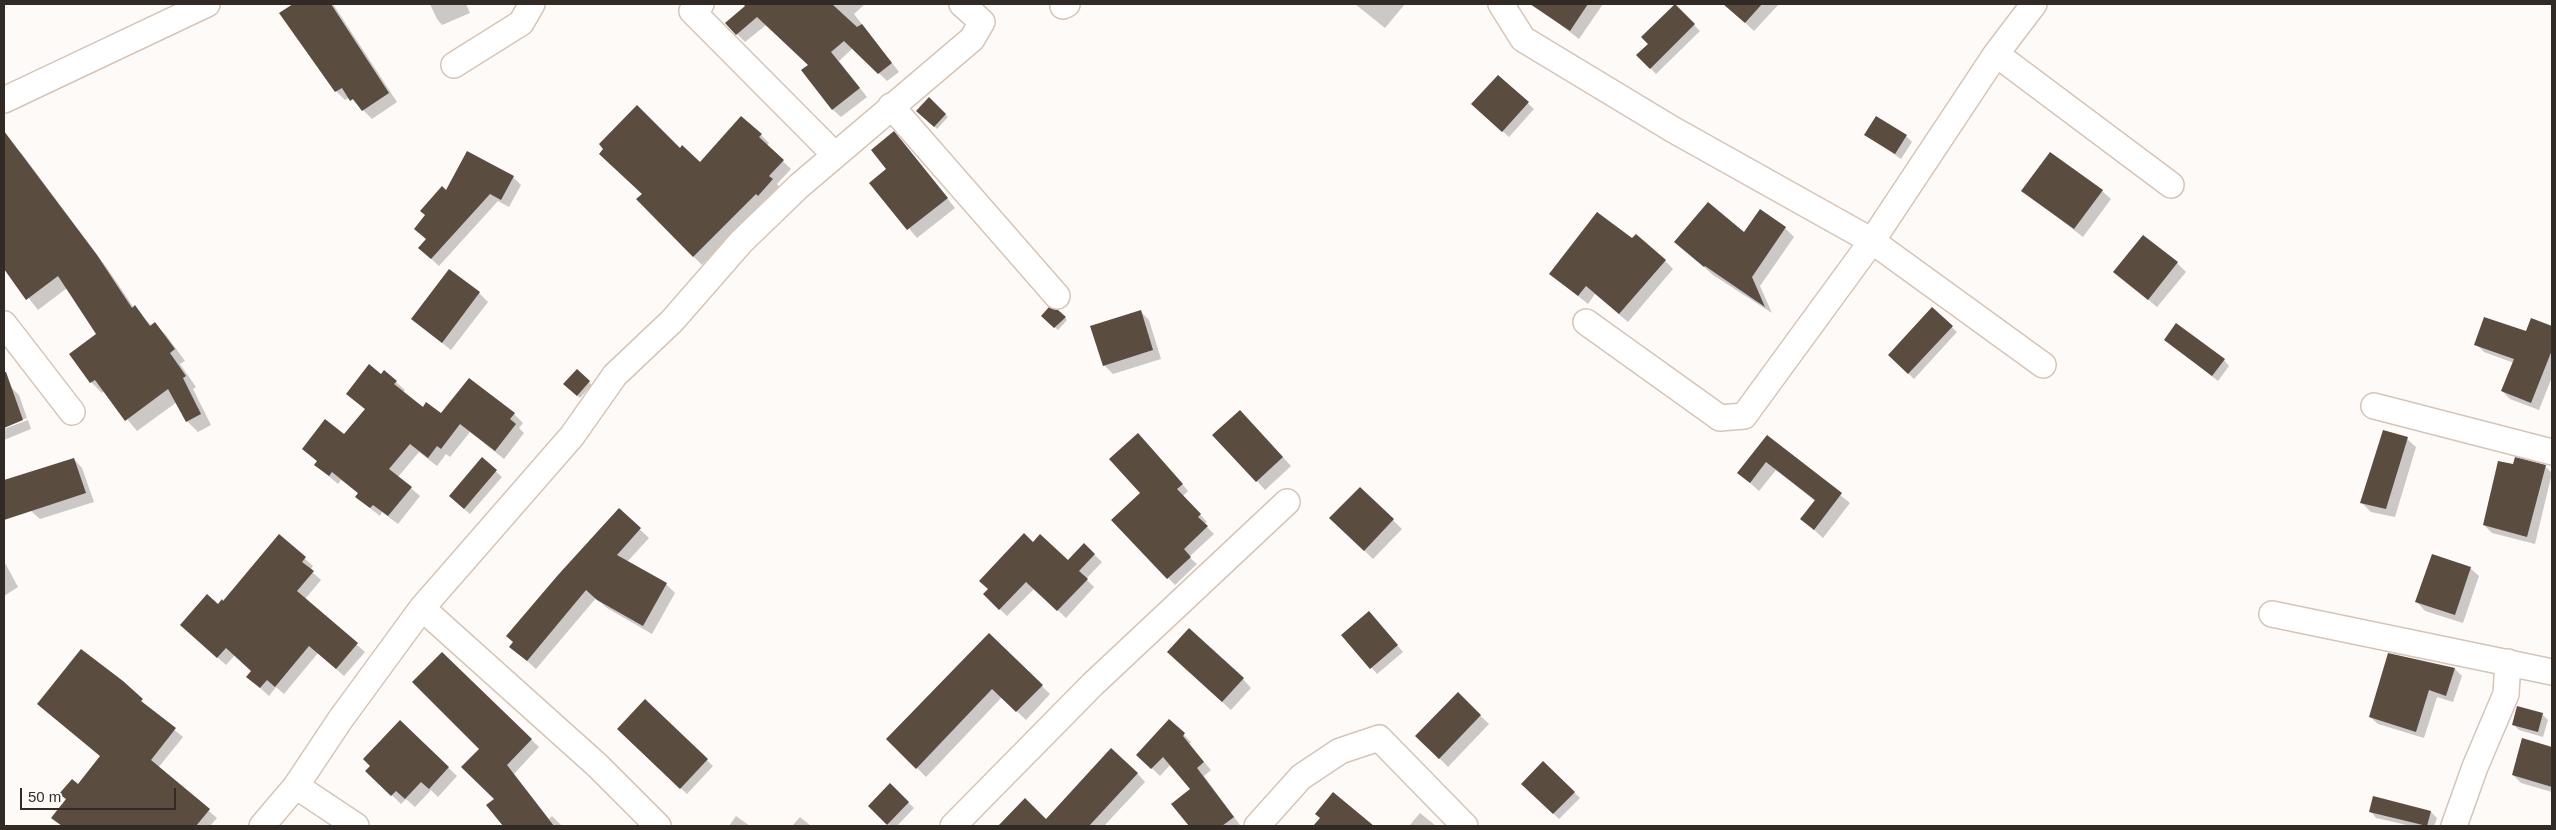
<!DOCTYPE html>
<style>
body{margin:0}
#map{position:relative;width:2556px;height:830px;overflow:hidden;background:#fefaf7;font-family:Arial,sans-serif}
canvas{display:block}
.frame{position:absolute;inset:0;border:5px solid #322b25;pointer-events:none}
.scale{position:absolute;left:20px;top:788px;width:156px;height:22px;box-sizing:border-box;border:2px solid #322b25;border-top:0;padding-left:6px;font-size:15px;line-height:18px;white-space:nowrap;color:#322b25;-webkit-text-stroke:4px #fefaf7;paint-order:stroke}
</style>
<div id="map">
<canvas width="2556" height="830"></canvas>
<div class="frame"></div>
<div class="scale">50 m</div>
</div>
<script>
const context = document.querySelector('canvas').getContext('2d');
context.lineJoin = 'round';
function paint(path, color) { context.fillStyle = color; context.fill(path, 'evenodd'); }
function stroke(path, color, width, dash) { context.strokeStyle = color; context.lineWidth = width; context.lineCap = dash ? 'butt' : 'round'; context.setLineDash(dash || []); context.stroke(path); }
paint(new Path2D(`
 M 295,4 L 333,4 L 397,102 L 372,119 L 350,97 L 345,100 L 336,91 L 281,13 Z
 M 430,4 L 466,4 L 470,13 L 442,25 L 437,19 Z
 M 762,4 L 865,4 L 854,14 L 899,72 L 887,81 L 853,48 L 839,61 L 867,97 L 841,117 L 832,109 L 810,65 L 766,25 L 745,42 L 737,34 Z
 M 1355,4 L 1405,4 L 1385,28 Z
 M 1551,4 L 1603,4 L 1579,39 L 1545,13 Z
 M 1725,4 L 1779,4 L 1754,31 Z
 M 1675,6 L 1700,31 L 1656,74 L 1638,55 L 1649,44 Z
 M 1498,76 L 1534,109 L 1509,137 L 1479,110 Z
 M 929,99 L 948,117 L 937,129 L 918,111 Z
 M 761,135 L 769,143 L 767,146 L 791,169 L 777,184 L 781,188 L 767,203 L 765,202 L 702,265 L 664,227 L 680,150 L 700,164 Z
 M 1866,135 L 1906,136 L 1912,142 L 1901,159 Z
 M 902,141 L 955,208 L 917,238 L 871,183 L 888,169 Z
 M 11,143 L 22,154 L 107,268 L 134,308 L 152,326 L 155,324 L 166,335 L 185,361 L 180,364 L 196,387 L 193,389 L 211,425 L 198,432 L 187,421 L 177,402 L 137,431 L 104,391 L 102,393 L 91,382 L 71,354 L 98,334 L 67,288 L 38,310 L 4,267 L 4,148 Z
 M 513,177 L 521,185 L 509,207 L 498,201 L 439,266 L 427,255 L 427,240 L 446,192 Z
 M 2023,191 L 2102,191 L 2111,199 L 2083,237 Z
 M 1785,228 L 1794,237 L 1760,286 L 1772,313 L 1713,275 L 1685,250 L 1744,234 Z
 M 1632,240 L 1665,261 L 1673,269 L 1628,322 L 1595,294 L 1588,304 L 1551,274 Z
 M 2177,263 L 2186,272 L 2157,307 L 2115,272 Z
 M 479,293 L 488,302 L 451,350 L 412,319 Z
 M 1932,309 L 1957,332 L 1914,379 L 1889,355 Z
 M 1058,311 L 1067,320 L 1058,330 L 1043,316 Z
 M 1140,311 L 1149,320 L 1161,359 L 1113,374 L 1104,365 Z
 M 2532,319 L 2552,327 L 2552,377 L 2539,410 L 2510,399 L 2502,391 L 2514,363 L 2484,352 L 2476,344 L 2526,333 Z
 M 2166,340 L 2224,360 L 2229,366 L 2218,381 Z
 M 577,371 L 592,385 L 580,398 L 565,384 Z
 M 381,375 L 396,382 L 405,390 L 403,393 L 423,409 L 441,415 L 469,379 L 514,414 L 523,423 L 519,428 L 524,433 L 504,459 L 470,432 L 450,457 L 446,454 L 437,466 L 419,452 L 398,477 L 420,496 L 398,524 L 382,512 L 380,516 L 366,505 L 357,496 L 359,494 L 341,480 L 338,484 L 325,473 L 316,465 L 318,462 L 303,449 L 344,436 L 366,410 L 347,394 Z
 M 10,386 L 19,395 L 27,418 L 4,426 L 4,388 Z
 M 28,420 L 31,429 L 4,440 L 4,429 Z
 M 1249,420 L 1291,466 L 1265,490 L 1257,481 Z
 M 1767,436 L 1850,503 L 1823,538 L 1802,519 L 1815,501 L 1776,470 L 1759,491 L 1739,473 Z
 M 2407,439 L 2416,447 L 2395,517 L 2371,512 L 2362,503 Z
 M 1145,441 L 1188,491 L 1183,496 L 1207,522 L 1204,524 L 1214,534 L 1189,557 L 1197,564 L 1175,585 L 1113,520 L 1142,493 Z
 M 74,459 L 82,468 L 94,502 L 40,519 L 31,511 Z
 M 482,459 L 502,477 L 470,514 L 456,502 Z
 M 2516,459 L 2546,467 L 2552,473 L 2535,544 L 2492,533 L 2484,525 Z
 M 1360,488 L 1402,529 L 1373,559 L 1331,518 Z
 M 619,510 L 649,538 L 627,562 L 666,584 L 675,593 L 652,634 L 607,608 L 596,598 L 536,669 L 511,646 Z
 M 279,536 L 313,566 L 310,570 L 321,580 L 305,599 L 365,652 L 344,676 L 318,653 L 284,694 L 276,687 L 269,696 L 248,677 L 253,671 L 235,655 L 226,665 L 190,633 L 224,603 Z
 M 1033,543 L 1068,561 L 1084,545 L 1102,562 L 1086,579 L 1094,587 L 1066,618 L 1035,588 L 1007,616 L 984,594 Z
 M 4,561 L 18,587 L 4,596 Z
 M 2470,568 L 2479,576 L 2463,623 L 2425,611 L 2417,602 Z
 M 1375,619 L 1403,652 L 1377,674 L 1343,635 Z
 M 989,635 L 1050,694 L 1026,720 L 1002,697 L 926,777 L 888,739 Z
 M 442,654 L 539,747 L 514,774 L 549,819 L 552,816 L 562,826 L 504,826 L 488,806 L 496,800 L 480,749 Z
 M 1177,661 L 1243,679 L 1251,688 L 1231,710 Z
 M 2455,669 L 2462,676 L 2453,702 L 2437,697 L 2424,738 L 2378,724 L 2370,717 Z
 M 122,682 L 149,709 L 183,737 L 158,768 L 217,818 L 210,826 L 117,826 L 113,823 L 111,826 L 62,826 L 53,818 L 67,800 L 61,794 L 78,785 L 101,757 L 39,704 Z
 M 1458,694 L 1489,724 L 1448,767 L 1417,736 Z
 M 645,701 L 713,766 L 687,794 L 619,729 Z
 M 2542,714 L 2548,720 L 2543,737 L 2519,730 L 2513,724 Z
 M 400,721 L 457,776 L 438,797 L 431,790 L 415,807 L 406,799 L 401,804 L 367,771 Z
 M 1170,721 L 1191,742 L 1189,744 L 1211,770 L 1204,776 L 1240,825 L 1238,826 L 1190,826 L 1173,804 L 1192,789 L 1171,764 L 1160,776 L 1138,755 Z
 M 2523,740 L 2552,748 L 2552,792 L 2521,783 L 2513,775 Z
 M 1543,763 L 1580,798 L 1559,819 L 1523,784 Z
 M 1137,773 L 1145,782 L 1104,826 L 1000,826 L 1026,800 L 1046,820 Z
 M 890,785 L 914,808 L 897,826 L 890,826 L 870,806 Z
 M 1333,794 L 1372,826 L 1315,826 L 1321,818 Z
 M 2371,812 L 2431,812 L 2437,818 L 2434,826 L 2411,826 L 2376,818 Z
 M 1420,813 L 1436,826 L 1409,826 Z
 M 736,816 L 750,826 L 729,826 Z
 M 800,817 L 811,826 L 792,826 Z`), '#0003');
paint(new Path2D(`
 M 293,4 L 331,4 L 389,93 L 362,111 L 353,99 L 350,101 L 342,88 L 335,92 L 279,13 Z
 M 743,4 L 832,4 L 857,27 L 862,24 L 892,63 L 878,74 L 844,41 L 831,52 L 860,88 L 832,110 L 801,70 L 808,65 L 757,17 L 736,35 L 725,23 L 745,6 Z
 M 1530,4 L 1588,4 L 1570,31 Z
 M 1675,4 L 1695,24 L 1650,69 L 1636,55 L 1648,44 L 1641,37 Z
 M 1723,4 L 1762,4 L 1745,23 Z
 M 1498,75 L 1529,102 L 1502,132 L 1471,104 Z
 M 929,97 L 946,114 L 934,127 L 916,111 Z
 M 637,105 L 680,148 L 682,145 L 700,162 L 741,116 L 762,134 L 759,137 L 784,160 L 769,176 L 773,179 L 758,196 L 756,194 L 693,257 L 636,199 L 642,194 L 599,154 L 603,149 L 599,144 Z
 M 1876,116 L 1907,135 L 1895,154 L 1864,135 Z
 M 4,131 L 97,255 L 132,308 L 135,305 L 150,326 L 155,322 L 175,349 L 170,353 L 186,376 L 183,378 L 201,414 L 186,422 L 168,389 L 125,421 L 95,380 L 90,383 L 69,354 L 96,334 L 58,276 L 26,300 L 4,269 Z
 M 894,131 L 948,198 L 907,230 L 869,183 L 886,169 L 871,150 Z
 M 467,151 L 514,176 L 501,200 L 490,194 L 431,259 L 418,248 L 426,239 L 414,229 L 425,215 L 420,211 L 442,186 L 446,190 Z
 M 2050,152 L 2103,190 L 2074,229 L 2021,191 Z
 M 1708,202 L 1744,232 L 1760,209 L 1786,227 L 1752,277 L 1765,307 L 1705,266 L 1704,267 L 1674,242 Z
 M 1597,212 L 1632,238 L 1636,234 L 1666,260 L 1619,314 L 1586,286 L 1578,296 L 1549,274 Z
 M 2143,235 L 2178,262 L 2148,300 L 2113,272 Z
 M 449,269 L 480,292 L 442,343 L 411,319 Z
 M 1049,307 L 1058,310 L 1066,317 L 1054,328 L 1041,316 Z
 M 1932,307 L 1953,326 L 1908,374 L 1888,355 Z
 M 1141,310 L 1153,350 L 1103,366 L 1090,326 Z
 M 2484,317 L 2526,331 L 2531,318 L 2552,326 L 2552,350 L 2531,403 L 2501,391 L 2514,359 L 2474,345 Z
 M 2176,323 L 2225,359 L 2212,376 L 2164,340 Z
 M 369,364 L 381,374 L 384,370 L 397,381 L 394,384 L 423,407 L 426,402 L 441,413 L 469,378 L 515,413 L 510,419 L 516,424 L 495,451 L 460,424 L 441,449 L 437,446 L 428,458 L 410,444 L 389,469 L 412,487 L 388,516 L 373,505 L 370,508 L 355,497 L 358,493 L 332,472 L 329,476 L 314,465 L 317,461 L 302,449 L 325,419 L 344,434 L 365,409 L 346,394 Z
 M 577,369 L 590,381 L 577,396 L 563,384 Z
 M 4,372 L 6,372 L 23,420 L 4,428 Z
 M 1240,410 L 1283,457 L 1256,482 L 1212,435 Z
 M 2383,430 L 2408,437 L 2386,509 L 2360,503 Z
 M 1138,433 L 1183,484 L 1177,489 L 1201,514 L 1198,517 L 1208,526 L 1184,549 L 1191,557 L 1167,579 L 1111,520 L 1140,493 L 1109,459 Z
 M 1767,435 L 1842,493 L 1814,530 L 1800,519 L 1815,500 L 1766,462 L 1750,483 L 1737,473 Z
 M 482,457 L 497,470 L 464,509 L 449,496 Z
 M 2515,457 L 2546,465 L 2527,537 L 2483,525 L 2498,461 L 2513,464 Z
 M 74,458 L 86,493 L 4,520 L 4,480 Z
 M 1360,487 L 1394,519 L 1364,551 L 1329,518 Z
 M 619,508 L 641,528 L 617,555 L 667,583 L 643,626 L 597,600 L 586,590 L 527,661 L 509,647 L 513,642 L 506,636 L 558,575 Z
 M 1024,533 L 1033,542 L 1040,534 L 1068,560 L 1084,543 L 1095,554 L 1079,571 L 1088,579 L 1057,611 L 1026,582 L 999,610 L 983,594 L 988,589 L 979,581 Z
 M 279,534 L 306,557 L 302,562 L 314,571 L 297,591 L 358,643 L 336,669 L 309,646 L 275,687 L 267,680 L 260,688 L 246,677 L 251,671 L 226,648 L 217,658 L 180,625 L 207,594 L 218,604 L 222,599 L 223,601 Z
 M 2432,554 L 2471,567 L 2455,615 L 2415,602 Z
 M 1369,611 L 1398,645 L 1370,669 L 1341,635 Z
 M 1189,628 L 1244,678 L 1222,702 L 1167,652 Z
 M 989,633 L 1043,685 L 1016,712 L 992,689 L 916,769 L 886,739 Z
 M 81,649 L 123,681 L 143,699 L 141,701 L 176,728 L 151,760 L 210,809 L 196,826 L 62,826 L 51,818 L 66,799 L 59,794 L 72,779 L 78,784 L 100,756 L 37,704 Z
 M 442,652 L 532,739 L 507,765 L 554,826 L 503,826 L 486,805 L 494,799 L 461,767 L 479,749 L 412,682 Z
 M 2388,653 L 2455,668 L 2446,696 L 2429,690 L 2416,732 L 2369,717 Z
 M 1458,692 L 1481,715 L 1439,759 L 1415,736 Z
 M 645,699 L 708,759 L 680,789 L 617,729 Z
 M 2517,706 L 2543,713 L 2538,732 L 2512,725 Z
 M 1169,719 L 1185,733 L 1183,736 L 1204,762 L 1197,768 L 1234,817 L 1222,826 L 1189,826 L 1171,804 L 1190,789 L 1163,757 L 1151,769 L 1136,755 Z
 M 400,720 L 449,767 L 429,789 L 421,782 L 405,799 L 396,791 L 391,796 L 365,771 L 370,766 L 363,759 Z
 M 2522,738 L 2552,747 L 2552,787 L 2512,775 Z
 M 1111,748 L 1138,773 L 1089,826 L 998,826 L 1025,798 L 1046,819 Z
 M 1543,761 L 1575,792 L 1553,814 L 1521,784 Z
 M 890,783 L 909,802 L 887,825 L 868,806 Z
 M 1333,792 L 1374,826 L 1313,826 L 1320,818 L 1315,814 Z
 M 2373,796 L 2431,811 L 2427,826 L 2369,812 Z`), '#5b4c40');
const minor = new Path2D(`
 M 701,4 L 692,11 L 834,154
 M 1501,4 L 1523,39 L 1672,129 L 1872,241 L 1744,416 L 1720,418 L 1586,322
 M 2034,4 L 1996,54 L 1872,241 L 2043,365
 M 1063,6 L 1067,4
 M 1996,54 L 2171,185
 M 454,65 L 521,23 L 532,4
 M 4,100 L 207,4
 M 891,106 L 1057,296
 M 4,324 L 72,412
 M 2374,406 L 2552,452
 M 422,608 L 598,766 L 658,826
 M 2272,614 L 2552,672
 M 296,786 L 356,826
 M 262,826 L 296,786 L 340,720 L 422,608 L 572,436 L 615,375 L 672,321 L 741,242 L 799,186 L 972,39 L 982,22 L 962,4
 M 953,826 L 1093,684 L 1287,502
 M 1257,826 L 1301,777 L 1340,751 L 1379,738 L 1465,826
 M 2454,826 L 2475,767 L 2506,694 L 2508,662`);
stroke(minor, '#d6c5b7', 28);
stroke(minor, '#fff', 25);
</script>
